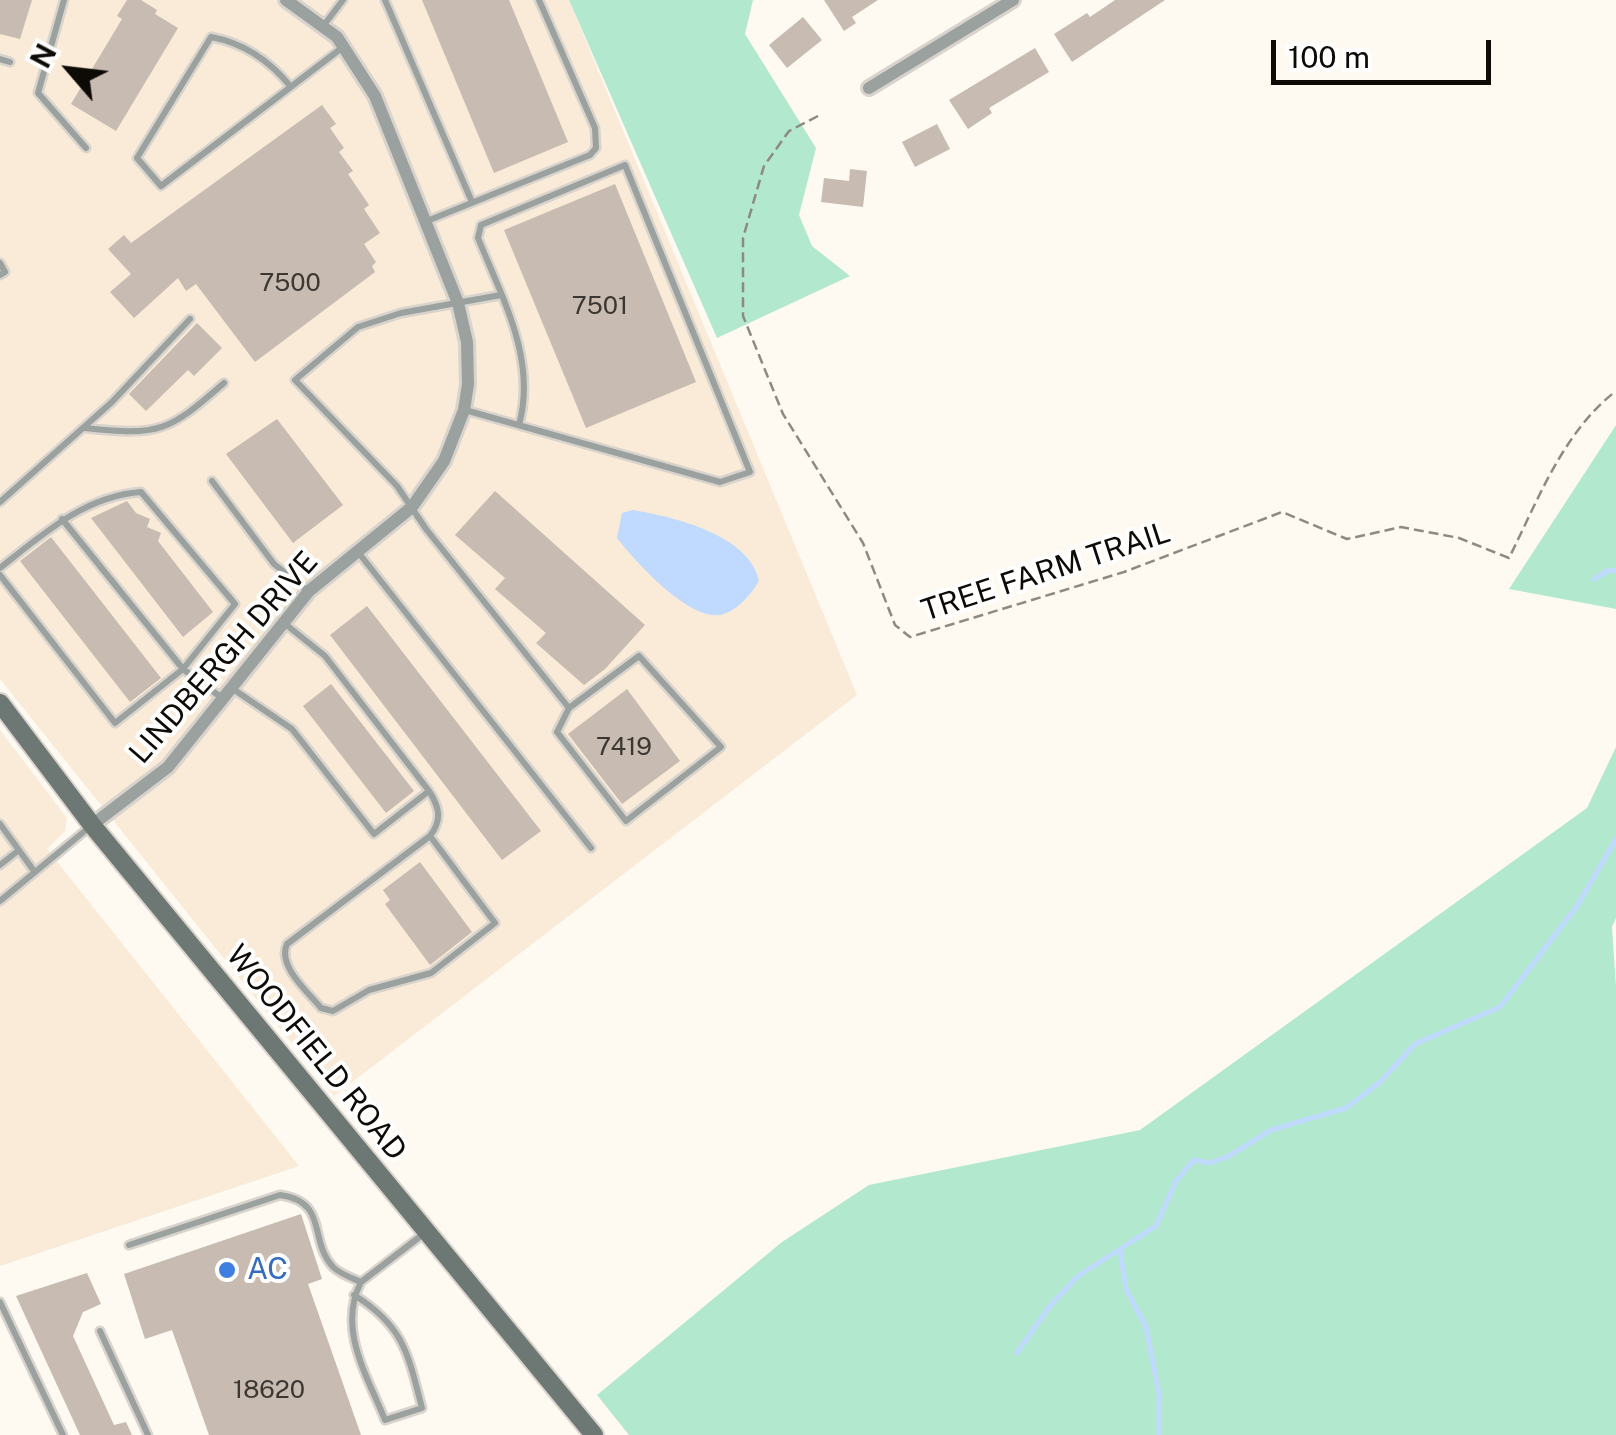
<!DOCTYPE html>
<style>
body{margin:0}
#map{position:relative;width:1616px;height:1435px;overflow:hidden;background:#fef9f1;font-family:"Public Sans",sans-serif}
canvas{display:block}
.north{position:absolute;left:20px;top:20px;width:100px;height:100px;-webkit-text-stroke:8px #fff;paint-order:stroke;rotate:298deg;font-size:28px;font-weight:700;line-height:40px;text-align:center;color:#0e0b07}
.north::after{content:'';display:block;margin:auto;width:35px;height:45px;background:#0e0b07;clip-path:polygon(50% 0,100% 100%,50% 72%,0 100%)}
.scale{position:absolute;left:1271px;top:40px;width:220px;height:45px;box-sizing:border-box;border:5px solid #0e0b07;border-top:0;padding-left:12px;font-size:30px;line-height:35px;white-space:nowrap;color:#0e0b07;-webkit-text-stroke:8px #fff;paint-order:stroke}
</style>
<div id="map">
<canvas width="1616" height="1435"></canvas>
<div class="north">N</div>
<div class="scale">100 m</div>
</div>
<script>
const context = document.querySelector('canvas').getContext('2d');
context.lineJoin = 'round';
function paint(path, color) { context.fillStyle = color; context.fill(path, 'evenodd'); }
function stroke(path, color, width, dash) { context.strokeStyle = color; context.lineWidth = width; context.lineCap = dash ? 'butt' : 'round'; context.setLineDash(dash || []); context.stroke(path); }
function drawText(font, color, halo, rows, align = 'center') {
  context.font = font + ' "Public Sans",sans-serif'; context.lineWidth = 8; context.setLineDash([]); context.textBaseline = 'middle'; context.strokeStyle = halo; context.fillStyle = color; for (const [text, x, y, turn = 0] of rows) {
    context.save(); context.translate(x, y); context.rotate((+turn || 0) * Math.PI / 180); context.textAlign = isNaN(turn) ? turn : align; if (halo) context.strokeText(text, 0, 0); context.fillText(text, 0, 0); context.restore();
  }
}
paint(new Path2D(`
 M 0,0 L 569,0 L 857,695 L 334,1096 L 0,679 Z
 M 0,730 L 67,818 L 65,831 L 47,849 L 299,1166 L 0,1266 Z`), '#f9ebd7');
paint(new Path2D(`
 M 569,0 L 753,0 L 745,34 L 816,148 L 799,215 L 812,246 L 850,276 L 717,338 Z
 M 1616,425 L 1616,609 L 1509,589 Z
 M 1616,747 L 1616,918 L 1612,927 L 1616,987 L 1616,1435 L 629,1435 L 597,1395 L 782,1242 L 869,1185 L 1140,1130 L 1587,808 Z`), '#b2e9ce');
paint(new Path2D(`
 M 633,510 C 674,517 750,535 759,581 C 751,594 739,609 724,614 C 692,625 635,561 617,538 L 622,513 Z`), '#bfdafe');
stroke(new Path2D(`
 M 1594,579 L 1609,570 L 1616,571
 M 1120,1250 L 1126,1289 L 1146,1327 L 1159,1394 L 1159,1435
 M 1017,1353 L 1049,1307 L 1078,1276 L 1156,1226 L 1176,1181 L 1194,1160 L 1210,1163 L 1229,1156 L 1271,1130 L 1346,1108 L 1380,1082 L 1415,1044 L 1500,1007 L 1577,906 L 1616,839`), '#bfdafe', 5);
paint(new Path2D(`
 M 0,0 L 32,0 L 20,39 L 0,34 Z
 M 127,0 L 141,0 L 157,10 L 155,14 L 178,28 L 116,131 L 71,104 L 122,19 L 117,16 Z
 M 422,0 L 509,0 L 568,142 L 494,173 Z
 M 824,0 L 878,0 L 852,17 L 856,23 L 844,31 Z
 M 1115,0 L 1165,0 L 1072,62 L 1054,34 L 1087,13 L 1090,17 Z
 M 803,17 L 822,40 L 787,68 L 769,45 Z
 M 1035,48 L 1049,72 L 989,108 L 992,113 L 968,129 L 949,100 Z
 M 322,105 L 336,124 L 330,128 L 344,148 L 339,152 L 353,171 L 348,174 L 369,205 L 364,209 L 380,233 L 364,244 L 376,262 L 372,266 L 375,272 L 255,362 L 196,284 L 186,291 L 178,278 L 134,318 L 110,292 L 131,274 L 108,249 L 124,235 L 131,243 Z
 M 937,124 L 950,149 L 915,167 L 902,142 Z
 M 850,169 L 867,171 L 863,207 L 821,202 L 824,178 L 849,181 Z
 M 615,184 L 696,382 L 586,428 L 504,230 Z
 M 197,323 L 222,348 L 194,376 L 188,370 L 146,411 L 129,394 Z
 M 277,419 L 343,505 L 293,543 L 226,454 Z
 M 495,491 L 645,625 L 605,669 L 584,685 L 536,643 L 546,633 L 495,589 L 505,578 L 455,535 Z
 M 127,501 L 136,513 L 150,519 L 147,527 L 161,533 L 158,541 L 213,612 L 183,637 L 91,518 Z
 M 51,537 L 161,678 L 130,702 L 20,561 Z
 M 367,606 L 541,831 L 502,860 L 330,635 Z
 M 331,684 L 414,791 L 386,813 L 303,706 Z
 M 627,689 L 680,761 L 622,804 L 568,734 Z
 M 420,862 L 472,932 L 430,965 L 385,904 L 390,900 L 383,890 Z
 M 301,1214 L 322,1279 L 308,1284 L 361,1435 L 209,1435 L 172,1330 L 145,1339 L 124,1274 Z
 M 87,1273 L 101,1304 L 83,1312 L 73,1336 L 114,1425 L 126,1422 L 132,1435 L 80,1435 L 16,1296 Z`), '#c8bbb1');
const service = new Path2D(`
 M 64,0 L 38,93 L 86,148
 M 385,0 L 472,202
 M 324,25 L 343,0
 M 0,59 L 10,62
 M 291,87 C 270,61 244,43 211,37 L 137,158 L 161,186 L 343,47
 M 427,221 L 590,155 L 596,148 L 595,128 L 539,0
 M 0,263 L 5,272 L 0,275
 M 501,295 L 401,313 L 358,327 L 295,380 L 397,486 L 426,529 L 569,708 L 639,656 L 721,747 L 626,821 L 557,732 L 569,708
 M 465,410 L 720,482 L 750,472 L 625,165 L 481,225 L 478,238 C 502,298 537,359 519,425
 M 85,428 C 160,436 168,432 224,383
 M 212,481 L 274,564 L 308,591
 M 0,502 L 112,402 L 190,319
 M 62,519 L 183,669 L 222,698
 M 358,552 L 591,848
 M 0,568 C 43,534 85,496 141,492 L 235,604 L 183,669 L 115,723 L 0,575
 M 233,689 L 292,729 L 374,834 L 429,791 L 325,656 L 284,623
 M 429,791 C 440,808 442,820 430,836 L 287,944 C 277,966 308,992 321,1008 L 333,1011 L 369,990 L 431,973 L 495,923 L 430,836
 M 0,824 L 34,871
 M 0,865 L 19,850
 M 0,901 L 92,825
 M 129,1245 L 280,1195 C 329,1202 308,1240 333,1267 C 340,1274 352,1278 361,1282 L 426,1232
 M 354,1295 C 404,1326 408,1354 422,1408 L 385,1420 C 367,1375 337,1329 361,1282
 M 0,1302 L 63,1435
 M 100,1331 L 148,1435`);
const minor = new Path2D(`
 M 869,88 L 1013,0
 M 92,825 L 168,767 L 309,591 L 412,507 L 444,461 L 464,410 L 468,384 L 467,342 L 458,303 L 375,96 L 337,37 L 286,0`);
const secondary = new Path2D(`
 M 0,703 L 92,825 L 594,1435`);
stroke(service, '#d8d3cc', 11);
stroke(minor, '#d8d3cc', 18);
stroke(secondary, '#d8d3cc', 22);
stroke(new Path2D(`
 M 818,116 L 789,131 L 764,166 L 743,238 L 743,316 L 783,414 L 863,543 L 895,625 L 910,637 L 1124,572 L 1282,512 L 1347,539 L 1401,527 L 1459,538 L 1509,558 C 1538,500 1563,432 1616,391`), '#8d8983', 2.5, [10, 5]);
stroke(service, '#9aa19e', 6);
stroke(minor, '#9aa19e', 12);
stroke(secondary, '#6d7773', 18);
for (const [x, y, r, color] of [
 [227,1270,10,"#3f7fe0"]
]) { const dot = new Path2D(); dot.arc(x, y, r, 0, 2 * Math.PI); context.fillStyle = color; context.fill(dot); stroke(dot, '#fff', 4); }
drawText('25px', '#3c3732', null, [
 ["7500",290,283],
 ["7501",600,306],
 ["7419",624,747],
 ["18620",269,1390]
]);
drawText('30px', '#0e0b07', '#fff', [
 ["TREE FARM TRAIL",1046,572,-18],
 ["LINDBERGH DRIVE",224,658,-49],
 ["WOODFIELD ROAD",316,1053,51]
]);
drawText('30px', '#366cbe', '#fff', [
 ["AC",247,1270]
], 'left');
</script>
